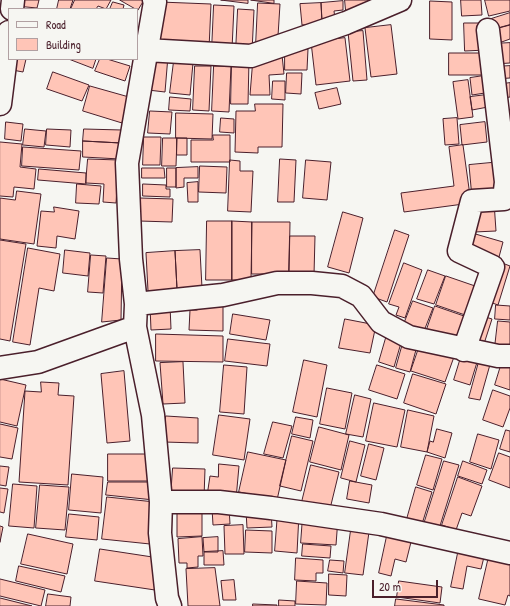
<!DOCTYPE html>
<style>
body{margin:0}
#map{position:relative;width:510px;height:606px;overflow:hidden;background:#f6f6f2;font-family:"Patrick Hand",sans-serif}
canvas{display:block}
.legend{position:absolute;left:8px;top:8px;width:130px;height:52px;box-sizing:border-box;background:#f6f6f2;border:1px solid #b1a0a2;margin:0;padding:5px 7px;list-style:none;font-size:12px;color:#4a1f2b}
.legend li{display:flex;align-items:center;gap:8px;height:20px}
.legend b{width:20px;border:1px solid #b1a0a2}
.scale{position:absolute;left:372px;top:580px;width:66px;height:18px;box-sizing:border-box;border:2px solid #4a1f2b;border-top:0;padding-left:5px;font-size:12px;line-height:14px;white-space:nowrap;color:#4a1f2b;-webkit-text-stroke:3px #f6f6f2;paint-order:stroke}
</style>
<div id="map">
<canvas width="510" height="606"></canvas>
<ul class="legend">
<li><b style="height:5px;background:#f6f6f2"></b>Road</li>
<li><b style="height:11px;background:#ffc5b7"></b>Building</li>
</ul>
<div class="scale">20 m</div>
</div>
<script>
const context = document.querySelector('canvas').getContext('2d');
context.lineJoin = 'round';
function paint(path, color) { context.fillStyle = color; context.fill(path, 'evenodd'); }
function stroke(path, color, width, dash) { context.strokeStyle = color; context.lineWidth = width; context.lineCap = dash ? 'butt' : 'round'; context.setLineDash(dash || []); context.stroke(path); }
const building = new Path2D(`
 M 17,0 L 39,0 L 37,8 L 16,6 Z
 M 59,0 L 73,0 L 70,9 L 57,9 Z
 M 75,0 L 111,0 L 106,9 L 98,6 L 96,9 L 71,9 Z
 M 120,0 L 144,0 L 138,10 Z
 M 221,0 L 248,0 L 248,3 Z
 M 251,0 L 274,0 L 274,3 Z
 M 345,0 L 368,0 L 369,8 L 346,11 Z
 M 461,0 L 481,0 L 482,15 L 462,16 Z
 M 485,0 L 510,0 L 510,11 L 489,16 Z
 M 343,1 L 343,10 L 334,11 L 335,19 L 322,20 L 321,3 Z
 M 430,1 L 452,2 L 452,40 L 430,39 Z
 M 113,2 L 124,5 L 123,9 L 110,9 Z
 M 160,2 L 211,4 L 209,49 L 159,48 Z
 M 258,3 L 280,4 L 278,36 L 256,44 Z
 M 321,3 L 322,24 L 302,25 L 300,4 Z
 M 214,5 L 234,6 L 232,49 L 212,49 Z
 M 238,9 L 254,10 L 252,52 L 236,51 Z
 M 510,13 L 510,25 L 491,30 L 488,20 Z
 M 464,23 L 485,23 L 486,50 L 465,51 Z
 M 391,25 L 397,74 L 371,77 L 365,28 Z
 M 510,25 L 510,39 L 496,44 L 492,30 Z
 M 363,31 L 367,80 L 353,81 L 348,32 Z
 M 345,38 L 350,81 L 316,85 L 311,42 Z
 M 510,43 L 510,63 L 494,64 L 492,44 Z
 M 285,48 L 308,49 L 307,70 L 285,70 Z
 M 449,53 L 488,53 L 488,75 L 449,75 Z
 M 151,55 L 168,56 L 165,92 L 148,90 Z
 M 282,55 L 284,74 L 269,75 L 270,95 L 250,95 L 253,58 Z
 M 9,59 L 26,59 L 23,72 L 7,69 Z
 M 69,59 L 96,59 L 93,68 Z
 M 100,59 L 107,59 L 130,66 L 125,81 L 95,71 Z
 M 232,60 L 249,60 L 248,104 L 231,104 Z
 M 174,61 L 193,63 L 190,95 L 170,93 Z
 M 195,66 L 211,66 L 209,111 L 193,110 Z
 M 214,66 L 231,66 L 229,112 L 212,111 Z
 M 510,66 L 510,78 L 495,79 L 494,67 Z
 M 53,72 L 89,85 L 82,101 L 47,89 Z
 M 287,73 L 302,73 L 301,94 L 286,93 Z
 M 483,76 L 485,93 L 472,95 L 470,78 Z
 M 468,80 L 473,117 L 458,119 L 453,82 Z
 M 273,81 L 285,81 L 285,100 L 272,99 Z
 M 510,83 L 510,97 L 499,99 L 496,85 Z
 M 90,86 L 129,97 L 122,123 L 83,111 Z
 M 337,88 L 341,104 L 319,109 L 315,93 Z
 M 486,95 L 488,107 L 472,110 L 470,97 Z
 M 170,97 L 191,99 L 190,111 L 169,110 Z
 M 255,104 L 283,104 L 282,147 L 258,147 L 258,153 L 235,152 L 236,111 L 255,111 Z
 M 150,111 L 172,112 L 170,134 L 148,133 Z
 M 176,113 L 213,114 L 212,139 L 176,138 Z
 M 221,118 L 234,119 L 234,133 L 220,132 Z
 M 457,118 L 459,144 L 445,145 L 443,119 Z
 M 6,122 L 23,124 L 21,141 L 5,139 Z
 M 485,122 L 487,142 L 462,145 L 460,125 Z
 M 25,129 L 46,131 L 44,147 L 23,145 Z
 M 47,129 L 71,130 L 70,147 L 46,145 Z
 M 84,129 L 122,130 L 121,143 L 83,141 Z
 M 213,135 L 230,135 L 230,162 L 191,162 L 191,140 L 213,140 Z
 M 144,137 L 161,137 L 160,165 L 143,165 Z
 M 163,138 L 177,138 L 176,166 L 162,166 Z
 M 177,138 L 187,138 L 187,155 L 177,155 Z
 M 83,141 L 121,143 L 120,159 L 83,157 Z
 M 0,142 L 22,144 L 20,167 L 36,169 L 34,189 L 14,187 L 13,197 L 0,196 Z
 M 463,145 L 471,203 L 404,212 L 401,193 L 454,186 L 449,147 Z
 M 23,147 L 81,151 L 79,170 L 22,166 Z
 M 88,159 L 119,160 L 116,203 L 103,202 L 104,184 L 86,183 Z
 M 280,159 L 296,160 L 294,202 L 278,202 Z
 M 230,160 L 240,161 L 240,171 L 253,171 L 251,212 L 228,211 Z
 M 306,160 L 331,162 L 327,200 L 303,198 Z
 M 501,162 L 504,196 L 472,198 L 469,165 Z
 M 200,166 L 227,167 L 226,193 L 199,192 Z
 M 198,167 L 198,178 L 184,178 L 184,187 L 176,188 L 176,168 Z
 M 142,168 L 164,168 L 165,178 L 142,178 Z
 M 167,168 L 176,168 L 176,187 L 167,187 Z
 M 39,169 L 86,173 L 86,184 L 38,180 Z
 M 198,182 L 198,202 L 188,202 L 187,183 Z
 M 77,184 L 101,186 L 99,204 L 76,203 Z
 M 143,184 L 166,185 L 166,189 L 170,189 L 170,197 L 143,196 Z
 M 17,191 L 41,194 L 34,244 L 0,239 L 0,198 L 15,200 Z
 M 140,198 L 173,199 L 172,222 L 139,221 Z
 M 494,202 L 496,231 L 474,232 L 473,203 Z
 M 54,207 L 79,211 L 75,239 L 57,236 L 56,248 L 37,246 L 41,211 L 54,212 Z
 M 343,212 L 363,218 L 349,273 L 328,267 Z
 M 207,221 L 232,221 L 232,280 L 206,280 Z
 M 232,221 L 252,222 L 251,280 L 232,280 Z
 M 252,222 L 290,222 L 289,274 L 252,274 Z
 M 395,230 L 409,235 L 387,302 L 373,297 Z
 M 472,233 L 503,242 L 499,257 L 468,249 Z
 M 290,236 L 315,236 L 314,275 L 289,274 Z
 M 0,240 L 26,244 L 10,341 L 0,339 Z
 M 28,248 L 60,254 L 54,291 L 39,288 L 30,345 L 13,342 Z
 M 65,250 L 90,253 L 88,276 L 63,273 Z
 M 200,250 L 202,288 L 177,289 L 175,251 Z
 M 175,251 L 177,289 L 148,291 L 146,253 Z
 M 91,255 L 106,256 L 103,293 L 88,292 Z
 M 107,258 L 122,259 L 121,320 L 102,322 Z
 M 497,261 L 510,266 L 498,305 L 484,300 Z
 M 404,263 L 422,270 L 405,318 L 396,315 L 399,307 L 389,304 Z
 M 428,270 L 445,276 L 434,304 L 417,299 Z
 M 446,276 L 478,287 L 468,316 L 436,305 Z
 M 198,300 L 223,300 L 223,331 L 189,330 L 190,310 L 197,310 Z
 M 413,301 L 433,308 L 424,331 L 404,324 Z
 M 170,305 L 171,329 L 151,330 L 150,306 Z
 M 496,305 L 510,306 L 510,320 L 495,319 Z
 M 435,306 L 464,316 L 455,342 L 426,332 Z
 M 233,314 L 270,320 L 266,340 L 230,334 Z
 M 479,315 L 492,319 L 482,350 L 469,346 Z
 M 345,319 L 376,325 L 370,353 L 339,348 Z
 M 498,321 L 510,322 L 510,348 L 495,347 Z
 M 388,331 L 403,336 L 394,367 L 379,362 Z
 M 156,334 L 223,336 L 223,362 L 156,361 Z
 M 228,339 L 270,344 L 267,366 L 225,361 Z
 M 421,342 L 455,354 L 445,382 L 411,371 Z
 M 403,343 L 417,346 L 410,372 L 396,368 Z
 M 462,354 L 478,359 L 470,385 L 454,380 Z
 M 480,358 L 491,361 L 480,400 L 469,398 Z
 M 503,359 L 510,361 L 510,390 L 495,385 Z
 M 304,360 L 327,365 L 317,417 L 293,412 Z
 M 183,362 L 185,403 L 163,404 L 160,363 Z
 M 224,365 L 247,367 L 244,414 L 220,412 Z
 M 377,365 L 405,374 L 397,399 L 369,390 Z
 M 124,371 L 130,441 L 107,443 L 101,374 Z
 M 413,374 L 446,384 L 436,414 L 404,403 Z
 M 0,379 L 26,385 L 17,426 L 0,422 Z
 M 41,382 L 59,383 L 58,395 L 74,396 L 68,485 L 19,482 L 25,391 L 41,392 Z
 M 327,388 L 352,393 L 345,429 L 320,424 Z
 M 493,390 L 510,396 L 510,408 L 503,427 L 483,420 Z
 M 355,395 L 371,399 L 363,437 L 346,434 Z
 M 374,403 L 405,410 L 397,447 L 366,441 Z
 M 408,410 L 434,416 L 427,452 L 401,447 Z
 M 219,415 L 250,419 L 244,460 L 213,455 Z
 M 166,416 L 198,418 L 198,443 L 164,442 Z
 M 296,417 L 313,420 L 310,438 L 292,434 Z
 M 273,422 L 292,426 L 283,458 L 264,454 Z
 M 0,424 L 18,428 L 12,459 L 0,457 Z
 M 319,427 L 349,435 L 341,470 L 310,462 Z
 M 437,429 L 452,433 L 445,458 L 427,452 L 430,441 L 433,442 Z
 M 506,430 L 510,431 L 510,452 L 500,449 Z
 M 478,434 L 499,440 L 491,469 L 470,462 Z
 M 292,436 L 313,441 L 301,491 L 280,486 Z
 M 350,441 L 365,445 L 356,482 L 341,478 Z
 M 369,444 L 384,448 L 376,480 L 361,476 Z
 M 248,452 L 286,460 L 277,500 L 239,492 Z
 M 499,453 L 510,457 L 510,488 L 489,480 Z
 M 108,454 L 151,454 L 151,481 L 108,481 Z
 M 426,455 L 442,459 L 433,490 L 417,485 Z
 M 444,461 L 459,465 L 439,529 L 424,524 Z
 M 463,461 L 487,470 L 482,484 L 458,476 Z
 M 219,464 L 239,466 L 236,499 L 207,496 L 210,476 L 218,477 Z
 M 311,465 L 339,472 L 329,513 L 301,506 Z
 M 0,466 L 9,467 L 6,486 L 0,485 Z
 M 173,468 L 205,469 L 204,498 L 171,496 Z
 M 72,474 L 103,477 L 101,513 L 69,510 Z
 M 458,477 L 482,486 L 471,516 L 462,513 L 456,530 L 442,525 Z
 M 350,481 L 372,485 L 369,503 L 347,499 Z
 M 108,482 L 154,482 L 154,500 L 106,495 Z
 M 13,484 L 37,486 L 34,528 L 9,526 Z
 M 40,485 L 69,487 L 65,530 L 36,528 Z
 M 416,487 L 432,492 L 422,524 L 407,519 Z
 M 0,488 L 8,489 L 4,513 L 0,512 Z
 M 107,497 L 155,502 L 150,544 L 102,539 Z
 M 229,507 L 230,524 L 213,525 L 212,508 Z
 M 202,509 L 202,536 L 177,537 L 177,510 Z
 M 271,510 L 272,527 L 247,528 L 246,511 Z
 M 278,512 L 299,514 L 297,553 L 275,551 Z
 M 69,514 L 99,517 L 97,540 L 66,537 Z
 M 303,516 L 338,518 L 336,545 L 301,543 Z
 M 243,525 L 244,554 L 225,554 L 224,526 Z
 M 0,526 L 3,527 L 0,542 Z
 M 246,530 L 272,531 L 272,553 L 245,552 Z
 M 351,530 L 369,532 L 363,575 L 345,573 Z
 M 28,534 L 73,544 L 67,574 L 21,564 Z
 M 387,536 L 411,542 L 406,562 L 395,559 L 391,576 L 379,573 Z
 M 202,537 L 203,556 L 198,556 L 198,567 L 187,568 L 187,563 L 179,563 L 178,539 Z
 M 218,537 L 218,552 L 204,552 L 203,538 Z
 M 303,544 L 331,546 L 330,558 L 302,556 Z
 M 459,548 L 485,553 L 481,569 L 467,566 L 463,589 L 451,587 Z
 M 100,549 L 159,558 L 155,590 L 95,581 Z
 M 223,551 L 224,565 L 204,565 L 204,552 Z
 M 490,552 L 510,557 L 510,596 L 508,595 L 505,605 L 479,599 Z
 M 296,558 L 323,560 L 323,573 L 316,573 L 316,581 L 295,580 Z
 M 330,560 L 344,561 L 343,573 L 328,571 Z
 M 19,566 L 65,576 L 61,592 L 16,581 Z
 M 215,568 L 220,606 L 188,606 L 186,569 Z
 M 329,574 L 347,575 L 346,596 L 329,595 Z
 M 0,579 L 45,590 L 41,606 L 0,596 Z
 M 234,580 L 236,600 L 223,600 L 221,581 Z
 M 297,581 L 327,583 L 326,605 L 296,604 Z
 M 399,581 L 442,587 L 440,603 L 397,597 Z
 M 48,594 L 71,597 L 70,606 L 46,606 Z
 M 0,598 L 32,606 L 0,606 Z
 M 396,599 L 444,605 L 444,606 L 395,606 Z
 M 279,600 L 295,601 L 295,606 L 279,606 Z
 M 253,604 L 277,605 L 277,606 L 253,606 Z`);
paint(building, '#ffc5b7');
stroke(building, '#4a1f2b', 1);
const street = new Path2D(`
 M 154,0 L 155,2 L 127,163 L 131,259 L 136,304 L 135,327 L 153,415 L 161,502 L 160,533 L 167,598 L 170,606
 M 12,9 L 13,0
 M 146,50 L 251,56 L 346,23 L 400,0
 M 0,104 L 9,32
 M 136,304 L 223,295 L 277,283 L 312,283 L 342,286 L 361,296 L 381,322 L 409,337 L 498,356 L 510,356
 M 464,350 L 493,267 L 459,251 L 472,201 L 504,199 L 506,182 L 488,30
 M 0,368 L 38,362 L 135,327
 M 161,502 L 219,502 L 271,508 L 381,524 L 510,553`);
stroke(street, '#4a1f2b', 25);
stroke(street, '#f6f6f2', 22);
</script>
